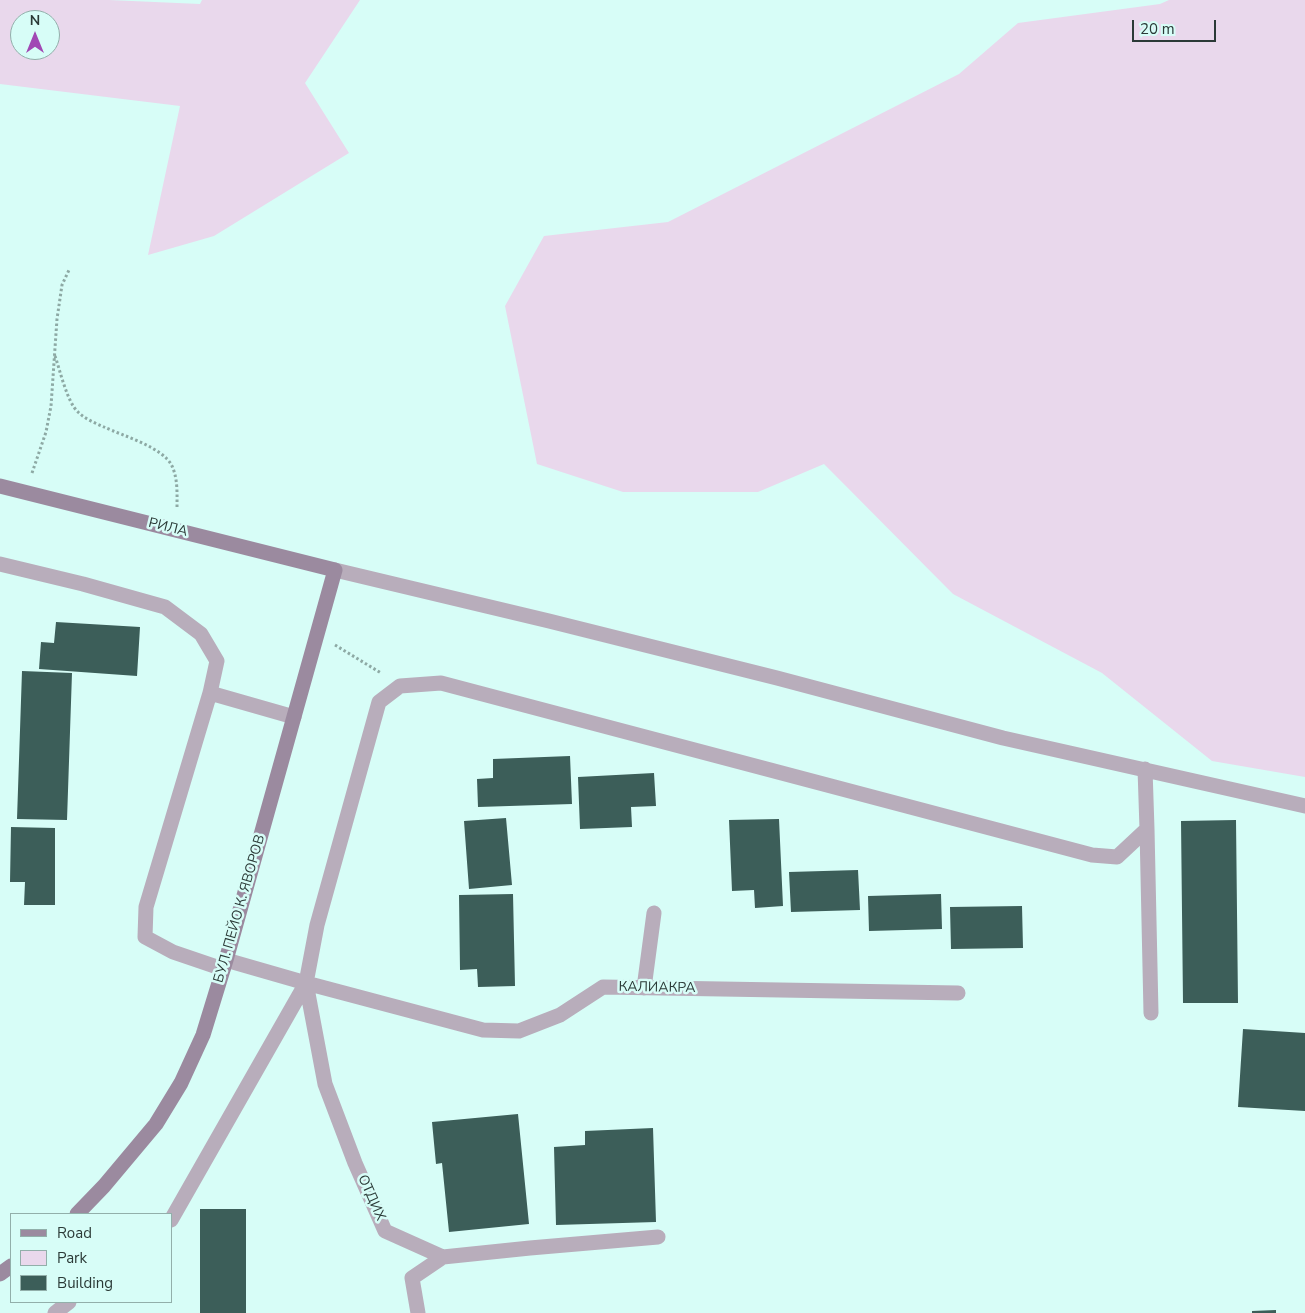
<!DOCTYPE html>
<meta charset="utf-8">
<style>
body{margin:0}
#map{position:relative;width:1305px;height:1313px;overflow:hidden;background:#d7fdf7;font-family:"Nunito Sans",sans-serif}
canvas{display:block}
.legend{position:absolute;left:10px;top:1213px;width:162px;height:90px;box-sizing:border-box;background:#d7fdf7;border:1px solid #92afaa;margin:0;padding:6px 9px;list-style:none;font-size:15px;color:#2b3a37}
.legend li{display:flex;align-items:center;gap:10px;height:25px}
.legend b{width:25px;border:1px solid #92afaa}
.north{position:absolute;left:10px;top:10px;width:50px;height:50px;box-sizing:border-box;background:#d7fdf7;border:1px solid #92afaa;border-radius:50%;rotate:0deg;font-size:14px;font-weight:700;line-height:20px;text-align:center;color:#2b3a37}
.north::after{content:'';display:block;margin:auto;width:18px;height:22px;background:#a148b4;clip-path:polygon(50% 0,100% 100%,50% 72%,0 100%)}
.scale{position:absolute;left:1132px;top:20px;width:84px;height:22px;box-sizing:border-box;border:2px solid #2b3a37;border-top:0;padding-left:6px;font-size:15px;line-height:18px;white-space:nowrap;color:#2b3a37;-webkit-text-stroke:4px #d7fdf7;paint-order:stroke}
</style>
<div id="map">
<canvas width="1305" height="1313"></canvas>
<ul class="legend">
<li><b style="height:6px;background:#9b8a9f"></b>Road</li>
<li><b style="height:14px;background:#e9d8ec"></b>Park</li>
<li><b style="height:14px;background:#3c5e59"></b>Building</li>
</ul>
<div class="north">N</div>
<div class="scale">20 m</div>
</div>
<script>
const context = document.querySelector('canvas').getContext('2d');
context.lineJoin = 'round';
function paint(path, color) { context.fillStyle = color; context.fill(path, 'evenodd'); }
function stroke(path, color, width, dash) { context.strokeStyle = color; context.lineWidth = width; context.lineCap = dash ? 'butt' : 'round'; context.setLineDash(dash || []); context.stroke(path); }
function drawText(font, color, halo, rows, align = 'center') {
  context.font = font + ' "Nunito Sans",sans-serif'; context.lineWidth = 5; context.setLineDash([]); context.textBaseline = 'middle'; context.strokeStyle = halo; context.fillStyle = color; for (const [text, x, y, turn = 0] of rows) {
    context.save(); context.translate(x, y); context.rotate((+turn || 0) * Math.PI / 180); context.textAlign = isNaN(turn) ? turn : align; if (halo) context.strokeText(text, 0, 0); context.fillText(text, 0, 0); context.restore();
  }
}
paint(new Path2D(`
 M 0,0 L 109,0 L 200,4 L 202,0 L 360,0 L 305,83 L 349,153 L 214,236 L 148,255 L 180,106 L 0,84 ZM 20,20 L 50,20 L 50,50 L 20,50 Z
 M 1169,0 L 1305,0 L 1305,777 L 1212,761 L 1102,673 L 953,594 L 824,464 L 758,492 L 623,492 L 537,464 L 505,306 L 544,236 L 668,222 L 959,74 L 1018,23 L 1160,4 Z`), '#e9d8ec');
paint(new Path2D(`
 M 56,622 L 140,627 L 137,676 L 39,669 L 41,642 L 54,643 Z
 M 22,671 L 72,673 L 67,820 L 17,819 Z
 M 570,756 L 572,804 L 478,807 L 477,779 L 493,778 L 493,759 Z
 M 654,773 L 656,806 L 631,807 L 632,827 L 580,829 L 578,777 Z
 M 506,818 L 512,885 L 469,889 L 464,821 Z
 M 779,819 L 783,906 L 755,908 L 754,890 L 732,891 L 729,820 Z
 M 1236,820 L 1238,1003 L 1183,1003 L 1181,821 Z
 M 11,827 L 55,828 L 55,905 L 24,905 L 25,882 L 10,882 Z
 M 858,870 L 860,910 L 791,912 L 789,872 Z
 M 513,894 L 515,986 L 478,987 L 477,969 L 460,970 L 459,895 Z
 M 941,894 L 942,929 L 869,931 L 868,896 Z
 M 1022,906 L 1023,948 L 951,949 L 950,907 Z
 M 1243,1029 L 1305,1033 L 1305,1111 L 1238,1107 Z
 M 518,1114 L 529,1224 L 449,1232 L 442,1163 L 436,1164 L 432,1122 Z
 M 653,1128 L 656,1222 L 556,1225 L 554,1147 L 585,1145 L 585,1131 Z
 M 200,1209 L 246,1209 L 246,1313 L 200,1313 Z
 M 1276,1310 L 1276,1313 L 1252,1313 L 1252,1311 Z`), '#3c5e59');
stroke(new Path2D(`
 M 55,356 C 60,370 67,402 78,412 C 85,419 95,423 104,427 C 123,436 163,447 172,466 C 178,479 177,494 177,508
 M 32,473 L 46,432 L 51,406 L 57,319 L 62,285 L 69,270
 M 335,645 L 381,673`), '#8da9a4', 3, [2.5, 2.5]);
stroke(new Path2D(`
 M 0,564 L 83,584 L 165,607 L 201,634 L 217,661 L 210,693 L 146,907 L 145,937 L 173,952 L 223,969
 M 210,693 L 294,717`), '#b8adbb', 15);
stroke(new Path2D(`
 M 335,570 L 549,621 L 777,678 L 1003,738 L 1305,806
 M 1147,829 L 1151,1013
 M 226,960 L 306,983 L 483,1030 L 519,1031 L 560,1015 L 603,987 L 958,993
 M 306,983 L 325,1084 L 355,1163 L 385,1231 L 443,1257 L 530,1248 L 658,1237
 M 644,988 L 654,913
 M 171,1220 L 306,983 L 317,925 L 379,702 L 400,686 L 441,683 L 1092,855 L 1117,857 L 1147,829 L 1145,769
 M 55,1313 L 69,1302
 M 418,1313 L 412,1278 L 443,1257`), '#b8adbb', 15);
stroke(new Path2D(`
 M 0,486 L 335,570 L 226,960 L 203,1035 L 181,1083 L 156,1124 L 104,1186 L 77,1214
 M 0,1274 L 11,1266`), '#9b8a9f', 15);
drawText('14px', '#2b3a37', '#d7fdf7', [
 ["РИЛА",168,528,14],
 ["БУЛ. ПЕЙО К. ЯВОРОВ",240,909,-74],
 ["КАЛИАКРА",657,988,1],
 ["ОТДИХ",371,1198,66]
]);
</script>
